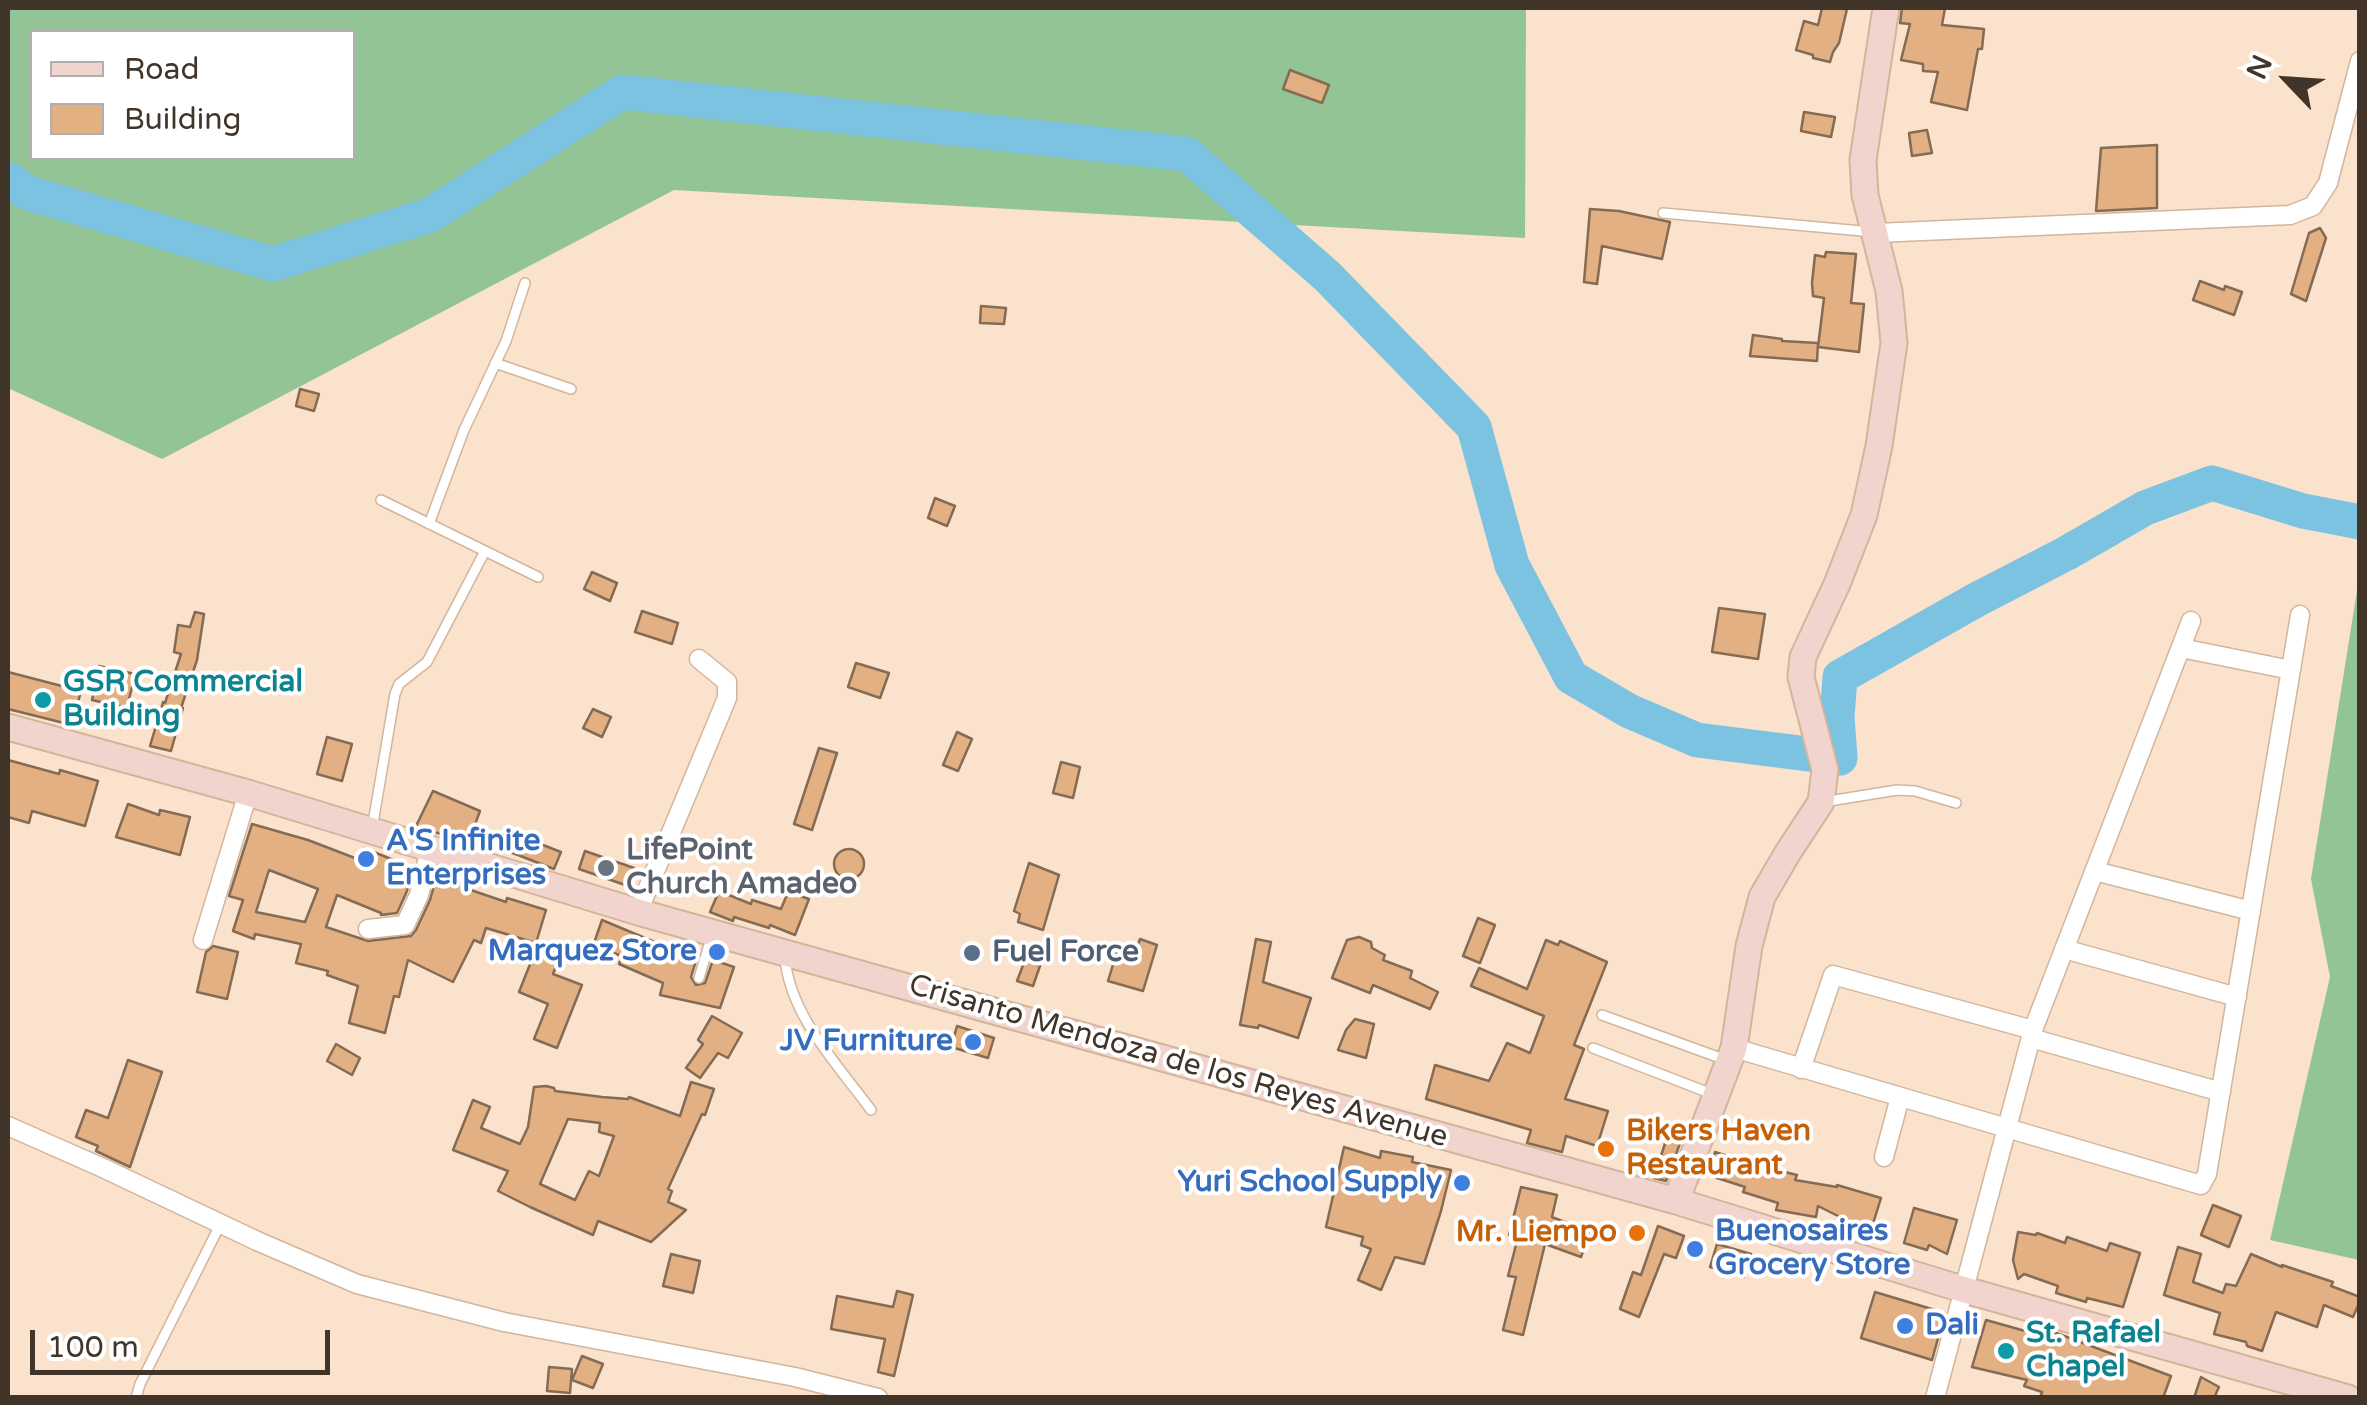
<!DOCTYPE html>
<style>
body{margin:0}
#map{position:relative;width:2367px;height:1405px;overflow:hidden;background:#fbe2cd;font-family:"Varela Round",sans-serif}
canvas{display:block}
.frame{position:absolute;inset:0;border:10px solid #41352a;pointer-events:none}
.legend{position:absolute;left:30px;top:30px;width:325px;height:130px;box-sizing:border-box;background:#fff;border:2px solid #b3aeaa;margin:0;padding:12px 18px;list-style:none;font-size:30px;color:#41352a}
.legend li{display:flex;align-items:center;gap:20px;height:50px}
.legend b{width:50px;border:2px solid #b3aeaa}
.north{position:absolute;left:2237px;top:30px;width:100px;height:100px;-webkit-text-stroke:8px #fff;paint-order:stroke;rotate:295deg;font-size:28px;font-weight:700;line-height:40px;text-align:center;color:#41352a}
.north::after{content:'';display:block;margin:auto;width:35px;height:45px;background:#41352a;clip-path:polygon(50% 0,100% 100%,50% 72%,0 100%)}
.scale{position:absolute;left:30px;top:1330px;width:300px;height:45px;box-sizing:border-box;border:5px solid #41352a;border-top:0;padding-left:12px;font-size:30px;line-height:35px;white-space:nowrap;color:#41352a;-webkit-text-stroke:8px #fff;paint-order:stroke}
</style>
<div id="map">
<canvas width="2367" height="1405"></canvas>
<div class="frame"></div>
<ul class="legend">
<li><b style="height:12px;background:#f2d4cf"></b>Road</li>
<li><b style="height:28px;background:#e2b083"></b>Building</li>
</ul>
<div class="north">N</div>
<div class="scale">100 m</div>
</div>
<script>
const context = document.querySelector('canvas').getContext('2d');
context.lineJoin = 'round';
function paint(path, color) { context.fillStyle = color; context.fill(path, 'evenodd'); }
function stroke(path, color, width, dash) { context.strokeStyle = color; context.lineWidth = width; context.lineCap = dash ? 'butt' : 'round'; context.setLineDash(dash || []); context.stroke(path); }
function drawText(font, color, halo, rows, align = 'center') {
  context.font = font + ' "Varela Round",sans-serif'; context.lineWidth = 8; context.setLineDash([]); context.textBaseline = 'middle'; context.strokeStyle = halo; context.fillStyle = color; for (const [text, x, y, turn = 0] of rows) {
    context.save(); context.translate(x, y); context.rotate((+turn || 0) * Math.PI / 180); context.textAlign = isNaN(turn) ? turn : align; if (halo) context.strokeText(text, 0, 0); context.fillText(text, 0, 0); context.restore();
  }
}
paint(new Path2D(`
 M 8,8 L 1526,8 L 1525,238 L 674,190 L 162,459 L 8,388 ZM 32,32 L 352,32 L 352,158 L 32,158 Z
 M 2359,578 L 2359,1260 L 2270,1240 L 2330,977 L 2311,879 Z`), '#93c495');
stroke(new Path2D(`
 M 8,179 L 28,193 L 273,264 L 430,215 L 622,92 L 1187,154 L 1327,276 L 1474,427 L 1512,565 L 1571,677 L 1629,711 L 1697,740 L 1840,758 L 1837,717 L 1840,677 L 1976,600 L 2067,553 L 2145,508 L 2212,483 L 2303,511 L 2360,522`), '#7bc3e1', 35);
const building = new Path2D(`
 M 1822,8 L 1847,9 L 1839,43 L 1833,52 L 1830,62 L 1813,58 L 1813,55 L 1796,50 L 1804,21 L 1818,25 Z
 M 1902,8 L 1945,8 L 1942,25 L 1984,29 L 1982,49 L 1978,49 L 1967,110 L 1931,102 L 1938,72 L 1923,71 L 1923,64 L 1901,60 L 1910,24 L 1900,23 Z
 M 1290,70 L 1329,85 L 1322,103 L 1283,89 Z
 M 1804,112 L 1835,117 L 1831,137 L 1801,131 Z
 M 1927,130 L 1932,153 L 1912,156 L 1909,133 Z
 M 2157,145 L 2157,208 L 2096,211 L 2101,148 Z
 M 1590,209 L 1619,211 L 1670,222 L 1662,259 L 1602,246 L 1597,284 L 1584,282 Z
 M 2320,228 L 2326,238 L 2306,301 L 2291,294 L 2309,233 Z
 M 1826,252 L 1856,254 L 1851,303 L 1864,304 L 1859,352 L 1818,347 L 1824,298 L 1813,296 L 1812,283 L 1815,255 L 1825,257 Z
 M 2200,281 L 2224,290 L 2225,286 L 2242,292 L 2234,315 L 2193,300 Z
 M 981,306 L 1006,308 L 1004,324 L 980,323 Z
 M 1753,335 L 1782,339 L 1782,341 L 1818,343 L 1817,361 L 1750,356 Z
 M 300,389 L 319,394 L 314,411 L 296,406 Z
 M 935,498 L 955,506 L 947,526 L 928,518 Z
 M 592,572 L 617,583 L 610,601 L 584,589 Z
 M 1719,608 L 1765,614 L 1758,659 L 1712,652 Z
 M 642,611 L 678,623 L 672,644 L 635,632 Z
 M 195,612 L 204,614 L 197,660 L 181,708 L 183,708 L 171,751 L 150,746 L 163,702 L 165,703 L 181,654 L 174,652 L 178,625 L 190,627 Z
 M 856,663 L 889,673 L 880,698 L 848,687 Z
 M 99,666 L 135,674 L 127,708 L 92,700 Z
 M 8,672 L 81,691 L 72,725 L 8,709 Z
 M 593,709 L 611,717 L 602,737 L 583,728 Z
 M 957,732 L 972,739 L 958,771 L 943,765 Z
 M 327,737 L 352,744 L 342,781 L 317,774 Z
 M 819,748 L 837,753 L 812,830 L 794,824 Z
 M 8,760 L 59,774 L 60,770 L 98,781 L 85,826 L 32,811 L 29,823 L 8,817 Z
 M 1061,762 L 1080,767 L 1073,798 L 1053,793 Z
 M 433,791 L 480,811 L 468,843 L 416,826 Z
 M 128,804 L 159,815 L 160,810 L 190,817 L 180,855 L 116,837 Z
 M 252,824 L 308,840 L 360,860 L 364,848 L 413,868 L 407,891 L 397,913 L 381,915 L 381,913 L 337,895 L 326,927 L 368,941 L 411,936 L 416,930 L 430,900 L 437,875 L 463,884 L 462,887 L 506,902 L 507,898 L 546,910 L 536,943 L 486,928 L 481,943 L 474,940 L 453,982 L 408,960 L 399,997 L 394,996 L 385,1033 L 349,1023 L 358,986 L 327,975 L 328,971 L 296,963 L 301,944 L 255,934 L 254,939 L 233,931 L 243,900 L 229,896 ZM 269,870 L 318,889 L 305,922 L 256,912 Z
 M 512,833 L 561,852 L 554,869 L 505,850 Z
 M834 864a15 15 0 1 1 30 0a15 15 0 1 1-30 0Z
 M 585,851 L 634,868 L 628,886 L 579,869 Z
 M 1029,863 L 1059,875 L 1043,930 L 1018,922 L 1020,914 L 1014,911 Z
 M 719,891 L 751,904 L 752,900 L 781,909 L 788,892 L 809,899 L 795,935 L 770,925 L 769,928 L 734,917 L 733,921 L 710,912 Z
 M 1478,918 L 1495,925 L 1480,963 L 1463,956 Z
 M 602,920 L 669,948 L 698,954 L 691,977 L 696,985 L 705,983 L 713,960 L 734,967 L 720,1008 L 660,995 L 663,983 L 619,964 L 622,956 L 593,946 Z
 M 1359,937 L 1371,942 L 1372,948 L 1385,955 L 1383,960 L 1412,971 L 1410,978 L 1438,992 L 1430,1009 L 1373,985 L 1370,993 L 1332,978 L 1347,940 Z
 M 1140,939 L 1157,945 L 1143,991 L 1108,981 L 1119,945 L 1136,950 Z
 M 1256,939 L 1271,942 L 1263,982 L 1311,998 L 1298,1038 L 1259,1025 L 1258,1028 L 1240,1025 Z
 M 1546,940 L 1558,945 L 1560,941 L 1607,962 L 1574,1045 L 1584,1049 L 1565,1099 L 1608,1111 L 1597,1146 L 1566,1136 L 1562,1152 L 1527,1143 L 1531,1130 L 1426,1099 L 1435,1065 L 1489,1081 L 1507,1043 L 1530,1053 L 1544,1016 L 1471,986 L 1479,968 L 1527,989 Z
 M 538,944 L 561,954 L 553,974 L 582,985 L 557,1048 L 534,1039 L 548,1004 L 519,992 Z
 M 213,946 L 238,952 L 227,999 L 197,992 L 206,952 Z
 M 1025,960 L 1040,966 L 1033,986 L 1017,981 Z
 M 712,1016 L 742,1033 L 728,1058 L 718,1053 L 700,1078 L 686,1068 L 703,1044 L 698,1040 Z
 M 1355,1019 L 1374,1024 L 1366,1058 L 1338,1050 L 1346,1030 Z
 M 957,1026 L 994,1038 L 988,1058 L 951,1047 Z
 M 336,1044 L 360,1058 L 352,1075 L 327,1061 Z
 M 128,1060 L 162,1072 L 130,1167 L 96,1151 L 98,1146 L 76,1137 L 86,1110 L 108,1118 Z
 M 691,1082 L 714,1089 L 705,1115 L 702,1114 L 668,1189 L 672,1191 L 668,1202 L 686,1210 L 651,1242 L 598,1221 L 593,1235 L 530,1207 L 498,1191 L 508,1171 L 453,1150 L 473,1100 L 490,1107 L 481,1128 L 520,1144 L 528,1127 L 534,1087 L 546,1086 L 554,1088 L 555,1091 L 602,1097 L 628,1099 L 629,1097 L 680,1116 ZM 568,1119 L 600,1123 L 599,1132 L 614,1136 L 599,1176 L 589,1171 L 575,1200 L 540,1184 Z
 M 1668,1134 L 1682,1138 L 1666,1181 L 1654,1178 Z
 M 1344,1147 L 1380,1158 L 1381,1151 L 1413,1157 L 1412,1162 L 1451,1170 L 1441,1211 L 1424,1264 L 1395,1257 L 1381,1290 L 1358,1280 L 1371,1249 L 1361,1245 L 1363,1237 L 1326,1227 Z
 M 1715,1152 L 1776,1171 L 1777,1170 L 1797,1175 L 1795,1180 L 1837,1187 L 1837,1185 L 1881,1198 L 1872,1227 L 1855,1222 L 1854,1224 L 1818,1206 L 1816,1217 L 1776,1210 L 1778,1203 L 1743,1192 L 1745,1187 L 1708,1175 Z
 M 1521,1187 L 1557,1195 L 1552,1217 L 1590,1232 L 1581,1257 L 1545,1244 L 1523,1335 L 1503,1330 L 1516,1277 L 1508,1276 L 1518,1237 L 1509,1235 Z
 M 2213,1205 L 2241,1216 L 2229,1247 L 2201,1235 Z
 M 1914,1208 L 1957,1220 L 1947,1254 L 1929,1245 L 1927,1250 L 1904,1243 Z
 M 1658,1226 L 1684,1236 L 1676,1258 L 1664,1254 L 1639,1317 L 1620,1309 L 1633,1272 L 1641,1275 Z
 M 2018,1232 L 2036,1235 L 2037,1233 L 2065,1243 L 2067,1237 L 2107,1251 L 2110,1243 L 2140,1253 L 2123,1307 L 2087,1298 L 2086,1302 L 2056,1293 L 2058,1286 L 2024,1274 L 2018,1279 L 2013,1260 Z
 M 1717,1244 L 1751,1254 L 1744,1277 L 1710,1267 Z
 M 2178,1247 L 2201,1254 L 2193,1282 L 2223,1293 L 2226,1284 L 2236,1286 L 2251,1254 L 2282,1267 L 2282,1265 L 2333,1282 L 2331,1286 L 2360,1297 L 2360,1301 L 2353,1317 L 2324,1305 L 2317,1327 L 2276,1312 L 2262,1351 L 2247,1346 L 2246,1342 L 2214,1334 L 2220,1313 L 2164,1295 Z
 M 671,1254 L 700,1261 L 693,1293 L 663,1286 Z
 M 897,1291 L 913,1295 L 894,1376 L 878,1372 L 885,1339 L 831,1329 L 837,1296 L 893,1307 Z
 M 1875,1292 L 1945,1313 L 1932,1360 L 1861,1338 Z
 M 1986,1320 L 2043,1336 L 2045,1330 L 2051,1331 L 2171,1376 L 2163,1398 L 2040,1398 L 2042,1392 L 2024,1386 L 2027,1380 L 1972,1367 Z
 M 582,1356 L 603,1364 L 593,1388 L 572,1380 Z
 M 549,1367 L 572,1369 L 570,1393 L 547,1391 Z
 M 2201,1377 L 2219,1387 L 2214,1398 L 2194,1398 Z`);
paint(building, '#e2b083');
stroke(building, '#856b53', 2.5);
const lane = new Path2D(`
 M 1663,213 L 1873,232
 M 495,363 L 571,389
 M 381,500 L 538,577
 M 429,524 L 464,430 L 506,341 L 525,283
 M 1823,802 L 1897,790 L 1915,791 L 1956,803
 M 372,829 L 395,694 L 399,684 L 427,662 L 485,551
 M 785,958 C 790,1016 838,1065 871,1110
 M 699,978 L 711,938
 M 1602,1015 L 1726,1060
 M 1593,1048 L 1712,1094
 M 136,1398 L 140,1384 L 220,1225`);
const street = new Path2D(`
 M 1876,233 L 2290,215 L 2313,206 L 2328,183 L 2360,61
 M 2181,648 L 2291,670
 M 2095,871 L 2251,911
 M 638,912 L 727,698 L 727,682 L 699,659
 M 368,929 L 405,925 L 419,895 L 430,849
 M 203,940 L 248,793
 M 2064,949 L 2237,997
 M 2031,1038 L 2221,1092
 M 1734,1048 L 2201,1185 L 2207,1174 L 2300,615
 M 1801,1069 L 1833,975 L 2033,1030
 M 8,1126 L 103,1168 L 257,1241 L 357,1284 L 504,1322 L 795,1377 L 878,1398
 M 1884,1157 L 1900,1097
 M 1935,1398 L 2033,1030 L 2191,621`);
const secondary = new Path2D(`
 M 8,727 L 248,793 L 638,912 L 1676,1201 L 1965,1290 L 2348,1398
 M 1676,1201 L 1734,1048 L 1749,946 L 1762,897 L 1787,854 L 1821,802 L 1825,770 L 1801,677 L 1803,657 L 1837,584 L 1864,515 L 1879,446 L 1894,343 L 1889,291 L 1865,195 L 1863,160 L 1886,8`);
stroke(lane, '#d3b59b', 12);
stroke(street, '#d3b59b', 21);
stroke(secondary, '#d3b59b', 29);
stroke(lane, '#fff', 9);
stroke(street, '#fff', 18);
stroke(secondary, '#f2d4cf', 25);
for (const [x, y, r, color] of [
 [43,700,10,"#0f9aa8"],
 [366,859,10,"#3f7fe0"],
 [606,868,10,"#6b7280"],
 [717,952,10,"#3f7fe0"],
 [972,953,10,"#5c6f8a"],
 [973,1042,10,"#3f7fe0"],
 [1606,1149,10,"#e8710a"],
 [1462,1183,10,"#3f7fe0"],
 [1637,1233,10,"#e8710a"],
 [1695,1249,10,"#3f7fe0"],
 [1905,1326,10,"#3f7fe0"],
 [2006,1351,10,"#0f9aa8"]
]) { const dot = new Path2D(); dot.arc(x, y, r, 0, 2 * Math.PI); context.fillStyle = color; context.fill(dot); stroke(dot, '#fff', 4); }
drawText('bold 30px', '#0d838f', '#fff', [
 ["GSR Commercial",63,683],
 ["Building",63,717],
 ["St. Rafael",2026,1334],
 ["Chapel",2026,1368]
], 'left');
drawText('bold 30px', '#366cbe', '#fff', [
 ["A'S Infinite",386,842],
 ["Enterprises",386,876],
 ["Marquez Store",697,952,"right"],
 ["JV Furniture",953,1042,"right"],
 ["Yuri School Supply",1442,1183,"right"],
 ["Buenosaires",1715,1232],
 ["Grocery Store",1715,1266],
 ["Dali",1925,1326]
], 'left');
drawText('bold 30px', '#5b616d', '#fff', [
 ["LifePoint",626,851],
 ["Church Amadeo",626,885]
], 'left');
drawText('bold 30px', '#4e5e75', '#fff', [
 ["Fuel Force",992,953]
], 'left');
drawText('30px', '#41352a', '#fff', [
 ["Crisanto Mendoza de los Reyes Avenue",1178,1062,16]
]);
drawText('bold 30px', '#c56008', '#fff', [
 ["Bikers Haven",1626,1132],
 ["Restaurant",1626,1166],
 ["Mr. Liempo",1617,1233,"right"]
], 'left');
</script>
